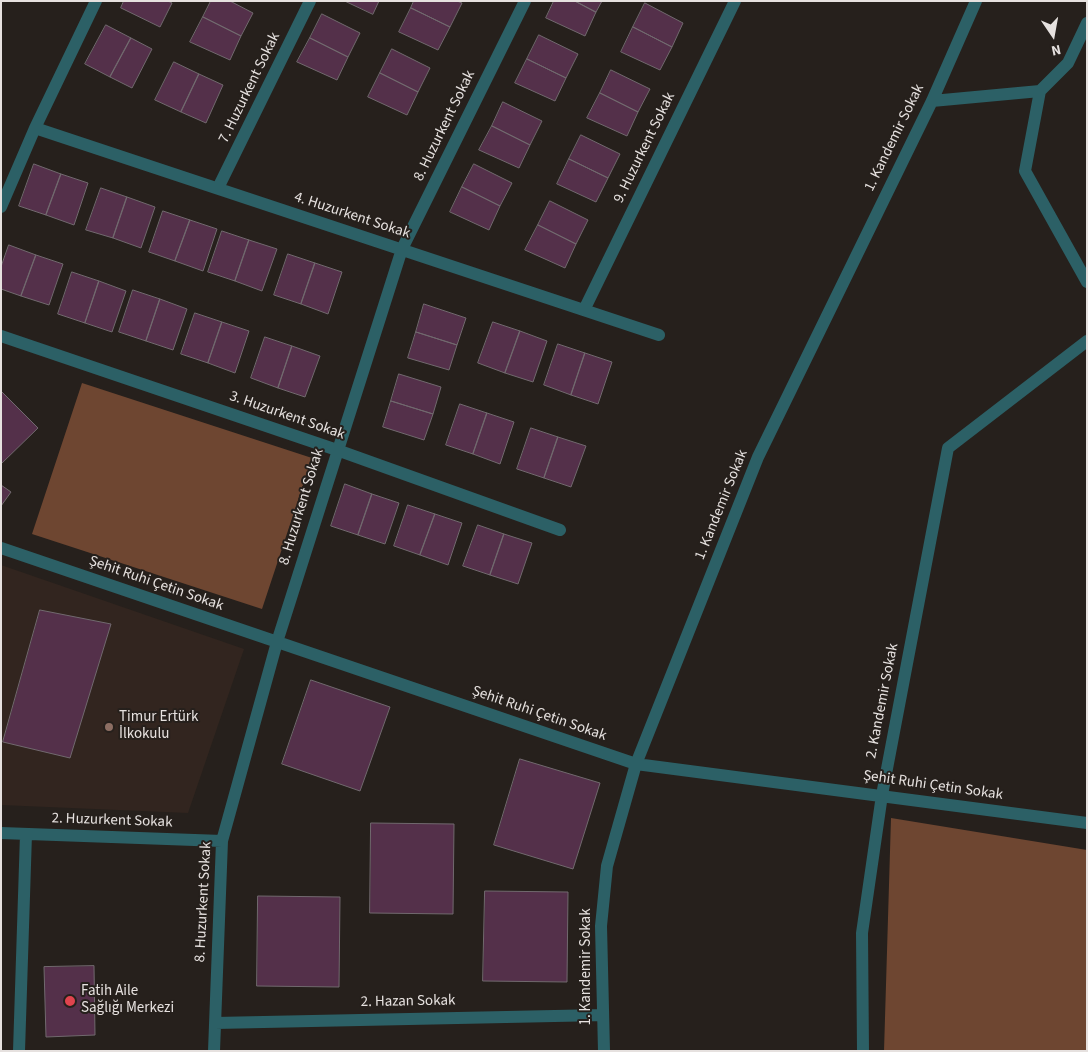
<!DOCTYPE html>
<meta charset="utf-8">
<style>
body{margin:0}
#map{position:relative;width:1088px;height:1052px;overflow:hidden;background:#26201c;font-family:"Source Sans 3",sans-serif}
canvas{display:block}
.frame{position:absolute;inset:0;border:2px solid #e6e1df;pointer-events:none}
.north{position:absolute;left:1028px;top:10px;width:50px;height:50px;-webkit-text-stroke:4px #26201c;paint-order:stroke;rotate:168deg;font-size:14px;font-weight:700;line-height:20px;text-align:center;color:#e6e1df}
.north::after{content:'';display:block;margin:auto;width:18px;height:22px;background:#e6e1df;clip-path:polygon(50% 0,100% 100%,50% 72%,0 100%)}
</style>
<div id="map">
<canvas width="1088" height="1052"></canvas>
<div class="frame"></div>
<div class="north">N</div>
</div>
<script>
const context = document.querySelector('canvas').getContext('2d');
context.lineJoin = 'round';
function paint(path, color) { context.fillStyle = color; context.fill(path, 'evenodd'); }
function stroke(path, color, width, dash) { context.strokeStyle = color; context.lineWidth = width; context.lineCap = dash ? 'butt' : 'round'; context.setLineDash(dash || []); context.stroke(path); }
function drawText(font, color, halo, rows, align = 'center') {
  context.font = font + ' "Source Sans 3",sans-serif'; context.lineWidth = 4; context.setLineDash([]); context.textBaseline = 'middle'; context.strokeStyle = halo; context.fillStyle = color; for (const [text, x, y, turn = 0] of rows) {
    context.save(); context.translate(x, y); context.rotate((+turn || 0) * Math.PI / 180); context.textAlign = isNaN(turn) ? turn : align; if (halo) context.strokeText(text, 0, 0); context.fillText(text, 0, 0); context.restore();
  }
}
paint(new Path2D(`
 M 1,565 L 244,649 L 188,813 L 1,805 Z`), '#32251f');
paint(new Path2D(`
 M 82,383 L 312,458 L 262,609 L 32,534 Z
 M 891,818 L 1087,850 L 1087,1051 L 884,1051 Z`), '#6e4631');
const building = new Path2D(`
 M 124,1 L 168,1 L 172,3 L 160,27 L 121,8 Z
 M 211,1 L 230,1 L 253,13 L 241,36 L 203,17 Z
 M 345,1 L 379,1 L 373,14 Z
 M 414,1 L 457,1 L 462,3 L 450,27 L 411,8 Z
 M 554,1 L 575,1 L 596,12 L 585,36 L 546,18 Z
 M 575,1 L 602,1 L 596,12 Z
 M 645,3 L 683,23 L 672,47 L 633,27 Z
 M 411,8 L 450,27 L 438,50 L 399,32 Z
 M 322,14 L 360,33 L 348,57 L 310,38 Z
 M 203,17 L 241,36 L 230,60 L 190,42 Z
 M 106,25 L 131,38 L 110,77 L 85,64 Z
 M 633,27 L 672,47 L 660,70 L 621,52 Z
 M 539,35 L 578,54 L 566,78 L 527,59 Z
 M 131,38 L 152,49 L 132,88 L 110,77 Z
 M 310,38 L 348,57 L 337,80 L 297,62 Z
 M 392,49 L 430,68 L 418,92 L 380,73 Z
 M 527,59 L 566,78 L 555,101 L 515,83 Z
 M 174,62 L 199,74 L 181,112 L 155,100 Z
 M 611,70 L 650,89 L 638,112 L 600,93 Z
 M 380,73 L 418,92 L 407,115 L 368,97 Z
 M 199,74 L 223,85 L 206,123 L 181,112 Z
 M 600,93 L 638,112 L 627,136 L 587,118 Z
 M 503,102 L 542,121 L 530,145 L 492,126 Z
 M 492,126 L 530,145 L 519,168 L 479,150 Z
 M 581,135 L 620,154 L 608,178 L 569,159 Z
 M 569,159 L 608,178 L 596,202 L 557,184 Z
 M 34,164 L 61,174 L 46,215 L 19,206 Z
 M 474,164 L 512,183 L 500,206 L 462,187 Z
 M 61,174 L 88,183 L 74,225 L 46,215 Z
 M 462,187 L 500,206 L 489,230 L 450,212 Z
 M 101,188 L 127,197 L 113,238 L 86,230 Z
 M 127,197 L 155,207 L 141,248 L 113,238 Z
 M 550,201 L 588,220 L 576,244 L 538,225 Z
 M 163,211 L 190,220 L 175,261 L 149,252 Z
 M 190,220 L 217,229 L 203,271 L 175,261 Z
 M 538,225 L 576,244 L 565,268 L 525,250 Z
 M 222,231 L 249,240 L 235,281 L 208,272 Z
 M 249,240 L 277,249 L 262,291 L 235,281 Z
 M 9,245 L 36,255 L 21,296 L 1,289 L 1,267 Z
 M 288,254 L 315,263 L 301,304 L 274,295 Z
 M 36,255 L 63,264 L 49,305 L 21,296 Z
 M 315,263 L 342,272 L 328,314 L 301,304 Z
 M 72,272 L 99,281 L 85,323 L 58,314 Z
 M 99,281 L 126,291 L 112,332 L 85,323 Z
 M 133,290 L 160,299 L 146,341 L 119,332 Z
 M 160,299 L 187,309 L 173,350 L 146,341 Z
 M 424,304 L 466,318 L 457,345 L 416,332 Z
 M 195,313 L 222,322 L 208,363 L 181,354 Z
 M 222,322 L 249,331 L 235,373 L 208,363 Z
 M 493,322 L 520,331 L 505,373 L 478,363 Z
 M 520,331 L 547,341 L 533,382 L 505,373 Z
 M 416,332 L 457,345 L 449,370 L 408,358 Z
 M 265,337 L 292,346 L 278,388 L 251,378 Z
 M 558,344 L 585,353 L 571,395 L 544,385 Z
 M 292,346 L 320,356 L 305,397 L 278,388 Z
 M 585,353 L 612,362 L 598,404 L 571,395 Z
 M 399,374 L 441,387 L 433,414 L 391,401 Z
 M 1,391 L 38,428 L 1,464 Z
 M 391,401 L 433,414 L 424,440 L 383,427 Z
 M 460,404 L 487,413 L 473,454 L 446,445 Z
 M 487,413 L 514,422 L 500,464 L 473,454 Z
 M 531,428 L 558,437 L 544,478 L 517,469 Z
 M 558,437 L 586,446 L 571,487 L 544,478 Z
 M 345,484 L 372,494 L 358,535 L 331,526 Z
 M 1,485 L 11,492 L 1,506 Z
 M 372,494 L 399,503 L 385,544 L 358,535 Z
 M 408,505 L 435,514 L 420,555 L 394,546 Z
 M 435,514 L 462,523 L 448,565 L 420,555 Z
 M 478,525 L 504,534 L 490,575 L 463,566 Z
 M 504,534 L 532,543 L 518,584 L 490,575 Z
 M 40,610 L 111,624 L 70,758 L 3,742 Z
 M 311,680 L 390,707 L 360,791 L 282,764 Z
 M 520,759 L 600,783 L 573,869 L 494,845 Z
 M 371,823 L 454,824 L 453,914 L 370,913 Z
 M 485,891 L 568,892 L 567,982 L 483,981 Z
 M 258,896 L 340,897 L 339,987 L 257,986 Z
 M 94,966 L 95,1035 L 46,1037 L 44,967 Z`);
paint(building, '#54304a');
stroke(building, '#71696e', 1);
stroke(new Path2D(`
 M 1040,91 L 1025,171 L 1087,282
 M 932,101 L 1040,91 L 1068,63 L 1087,23
 M 35,128 L 659,335
 M 218,188 L 310,1
 M 1,207 L 35,128 L 96,1
 M 584,310 L 735,1
 M 1,336 L 337,450 L 560,530
 M 1,548 L 636,764 L 1087,823
 M 1,833 L 222,841
 M 215,1023 L 603,1015
 M 19,1051 L 26,834
 M 214,1051 L 222,841 L 277,642 L 402,249 L 525,1
 M 604,1051 L 601,926 L 607,866 L 636,764 L 758,457 L 932,101 L 976,1
 M 863,1051 L 862,933 L 882,795 L 948,448 L 1087,341`), '#2c6066', 12);
for (const [x, y, r, color] of [
 [109,727,5,"#8d6e63"],
 [70,1001,6,"#e0444e"]
]) { const dot = new Path2D(); dot.arc(x, y, r, 0, 2 * Math.PI); context.fillStyle = color; context.fill(dot); stroke(dot, '#26201c', 2); }
drawText('15px', '#e6e1df', '#26201c', [
 ["7. Huzurkent Sokak",250,88,-64],
 ["8. Huzurkent Sokak",445,126,-64],
 ["1. Kandemir Sokak",895,138,-64],
 ["9. Huzurkent Sokak",645,148,-64],
 ["4. Huzurkent Sokak",352,216,18],
 ["3. Huzurkent Sokak",287,416,19],
 ["1. Kandemir Sokak",722,505,-68],
 ["8. Huzurkent Sokak",302,507,-73],
 ["Şehit Ruhi Çetin Sokak",156,584,19],
 ["2. Kandemir Sokak",883,701,-79],
 ["Şehit Ruhi Çetin Sokak",539,714,19],
 ["Şehit Ruhi Çetin Sokak",933,786,8],
 ["2. Huzurkent Sokak",112,821,2],
 ["8. Huzurkent Sokak",204,902,-87],
 ["1. Kandemir Sokak",587,967,-90],
 ["2. Hazan Sokak",408,1002,-1]
]);
drawText('15px', '#e6e1df', '#26201c', [
 ["Timur Ertürk",119,718],
 ["İlkokulu",119,735],
 ["Fatih Aile",81,992],
 ["Sağlığı Merkezi",81,1009]
], 'left');
</script>
